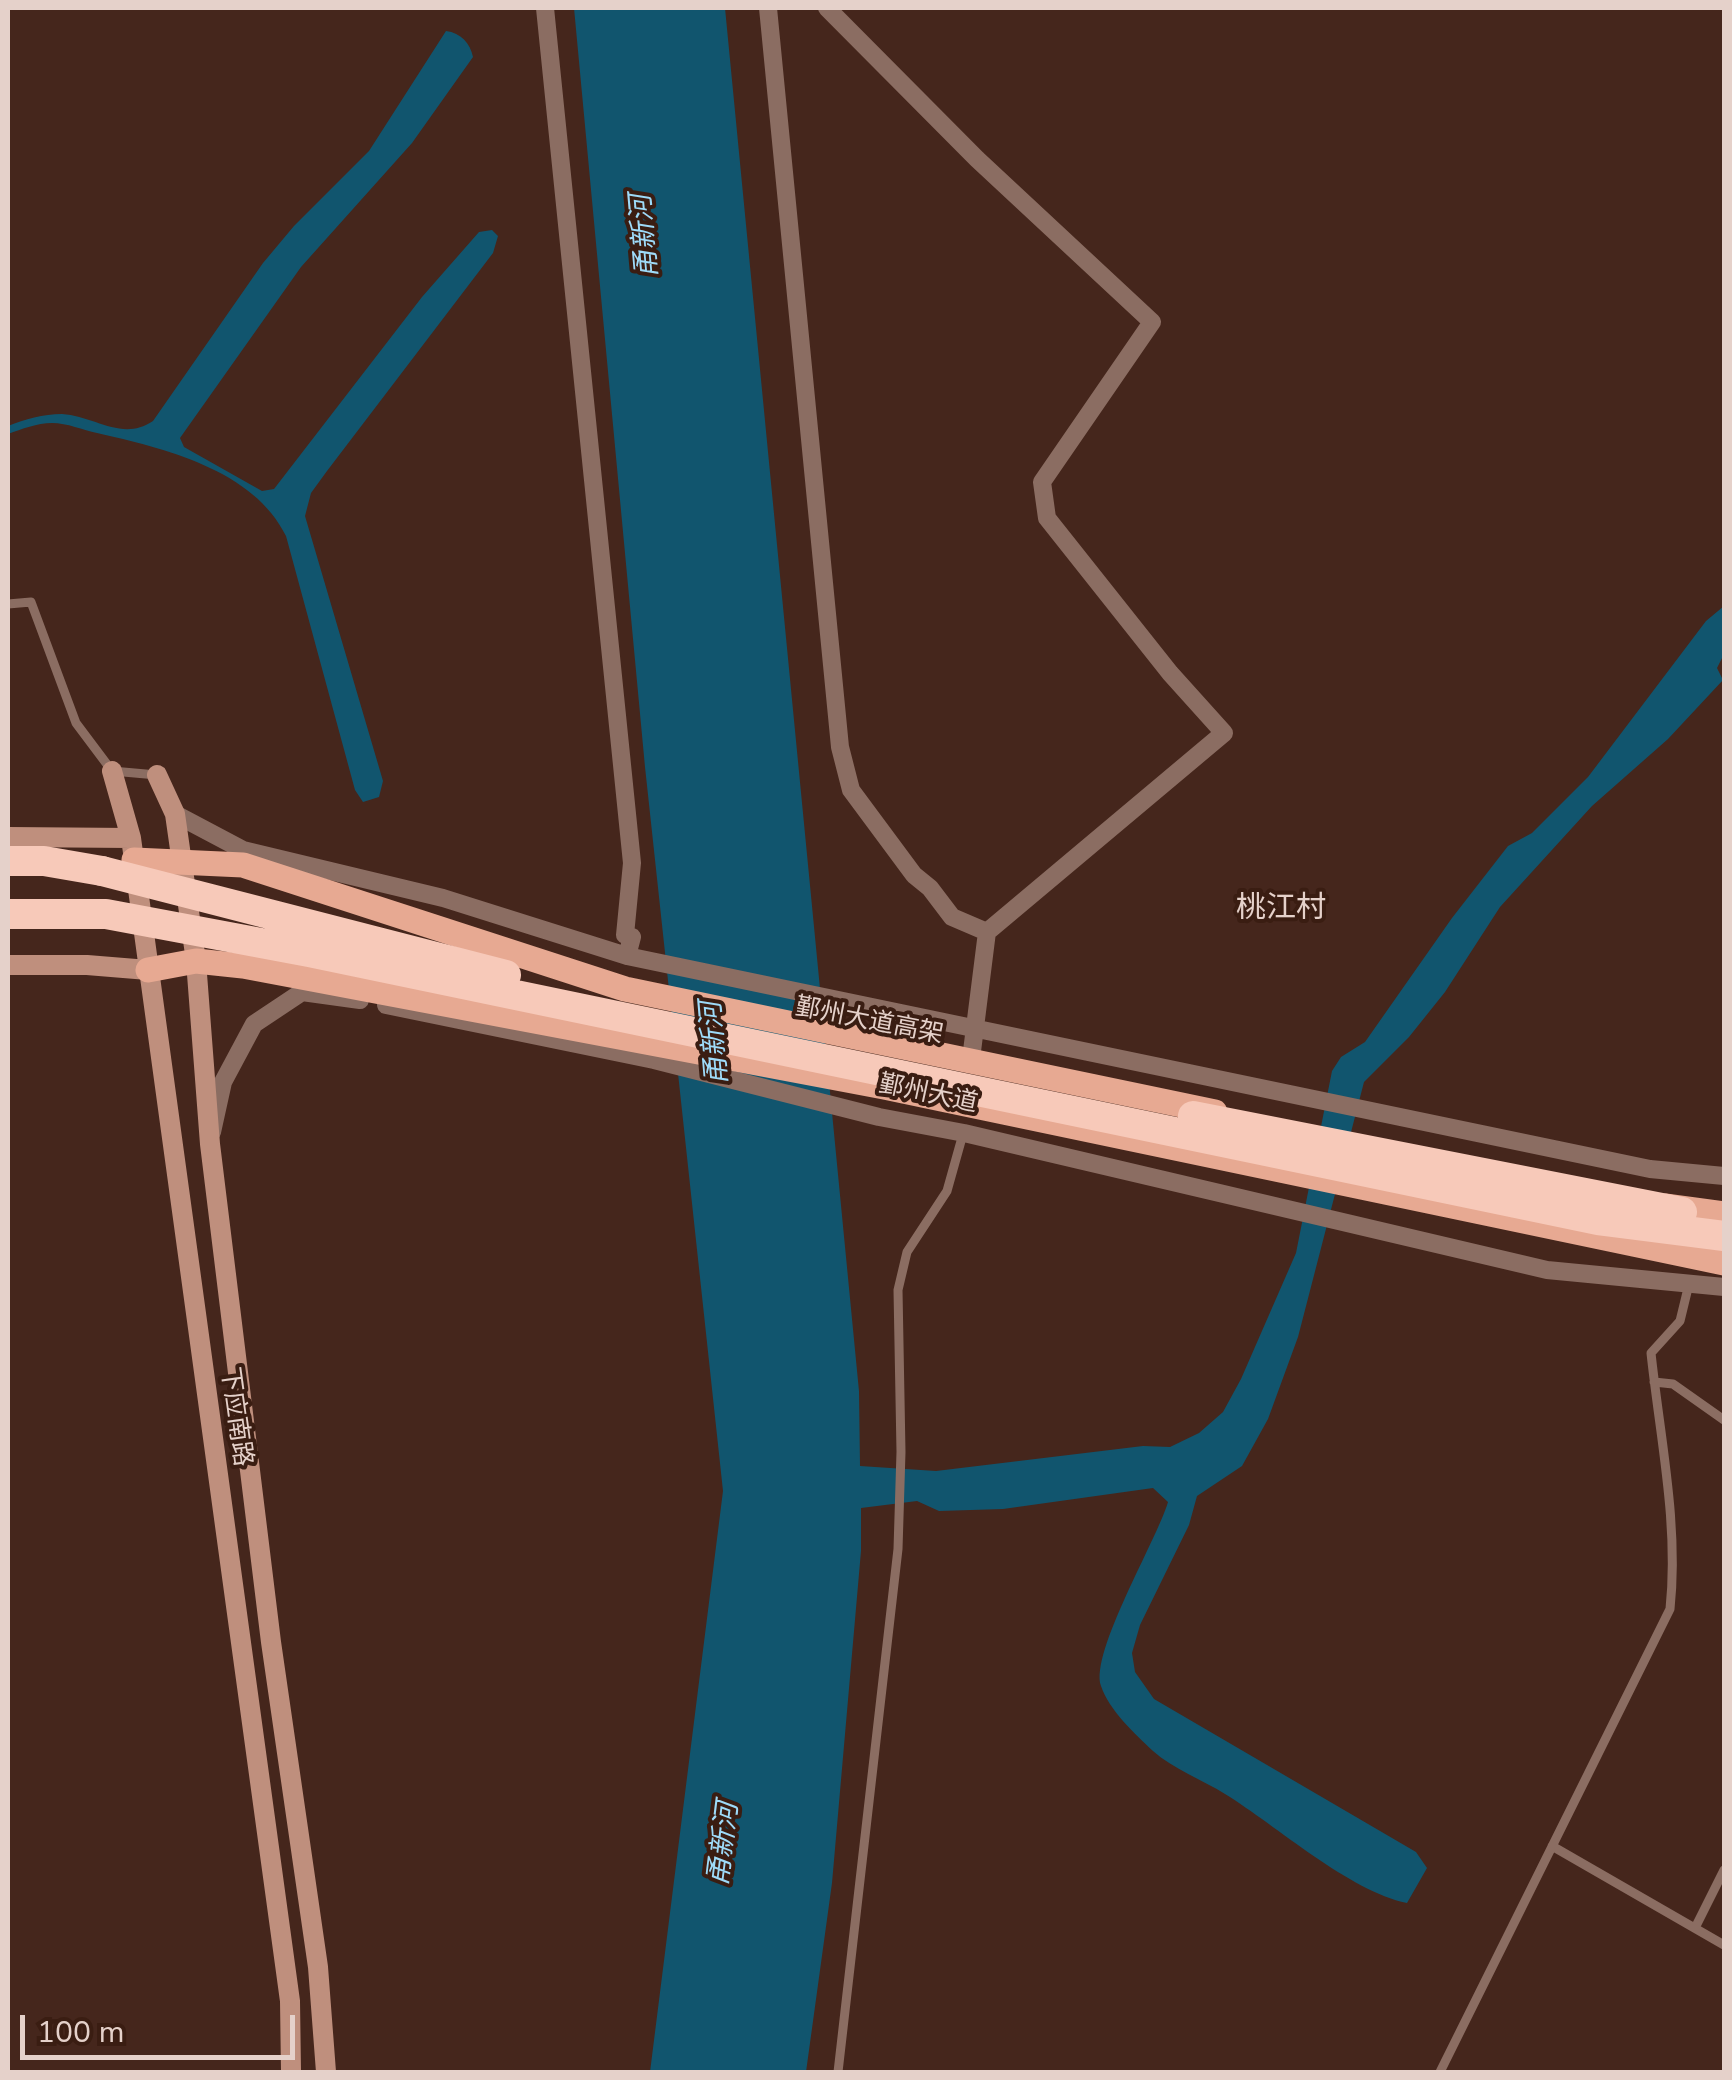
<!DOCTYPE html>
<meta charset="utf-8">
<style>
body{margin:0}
#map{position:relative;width:1732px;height:2080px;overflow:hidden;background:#45261c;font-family:"Nunito Sans",sans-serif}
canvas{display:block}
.frame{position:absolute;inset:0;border:10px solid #e5d1ca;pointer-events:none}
.scale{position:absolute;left:20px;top:2015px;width:275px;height:45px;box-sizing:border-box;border:5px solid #e5d1ca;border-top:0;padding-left:12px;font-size:30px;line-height:35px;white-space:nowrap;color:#e5d1ca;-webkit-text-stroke:8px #3a1d12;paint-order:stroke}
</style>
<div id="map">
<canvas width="1732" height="2080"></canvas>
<div class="frame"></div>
<div class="scale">100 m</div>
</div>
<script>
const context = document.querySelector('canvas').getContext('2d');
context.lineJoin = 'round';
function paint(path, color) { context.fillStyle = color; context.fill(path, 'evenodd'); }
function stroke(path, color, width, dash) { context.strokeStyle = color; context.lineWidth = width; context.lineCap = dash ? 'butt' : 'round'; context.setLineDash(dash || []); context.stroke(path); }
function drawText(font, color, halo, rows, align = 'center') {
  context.font = font + ' "Nunito Sans","Noto Sans SC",sans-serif'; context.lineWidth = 8; context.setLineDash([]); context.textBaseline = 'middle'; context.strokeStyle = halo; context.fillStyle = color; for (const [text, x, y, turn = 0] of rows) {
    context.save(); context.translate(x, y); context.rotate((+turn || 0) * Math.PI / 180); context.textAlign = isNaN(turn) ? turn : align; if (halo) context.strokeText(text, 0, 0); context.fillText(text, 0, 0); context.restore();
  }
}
paint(new Path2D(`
 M 574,8 L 725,8 L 859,1391 L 860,1466 L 936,1471 L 1143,1446 L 1170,1447 L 1199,1433 L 1223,1412 L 1241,1379 L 1296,1253 L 1332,1071 L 1341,1057 L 1365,1042 L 1452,918 L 1508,846 L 1532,833 L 1588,777 L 1706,621 L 1724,606 L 1724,654 L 1717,668 L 1723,680 L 1668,739 L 1592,806 L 1500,907 L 1445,992 L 1409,1037 L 1364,1082 L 1298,1337 L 1268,1419 L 1242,1466 L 1197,1496 L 1189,1525 L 1140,1625 L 1132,1653 L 1135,1672 L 1154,1699 L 1416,1852 L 1427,1868 L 1407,1903 C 1349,1891 1277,1826 1225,1794 C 1203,1780 1173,1769 1153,1751 C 1135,1734 1109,1710 1101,1686 C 1090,1652 1156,1542 1168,1502 L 1153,1488 L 1003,1509 L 939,1511 L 917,1501 L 861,1508 L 861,1551 L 832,1883 L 806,2072 L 650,2072 L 723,1491 L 645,767 Z
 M 446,31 C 461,33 470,43 473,57 L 412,143 L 301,267 L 180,438 L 184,447 L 262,491 L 274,489 L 422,297 L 479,232 L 492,230 L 498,236 L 493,253 L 327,471 L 311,493 L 305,516 L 383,781 L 379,797 L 363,802 L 355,790 L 286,536 C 254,470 164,448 97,433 C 83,430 67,423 52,423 C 37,423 22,429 8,434 L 8,426 C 25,419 43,414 62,414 C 95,416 122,442 153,421 L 263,263 L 294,226 L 369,151 Z`), '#11556e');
stroke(new Path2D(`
 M 8,604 L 31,602 L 76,723 L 112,771 L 157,775
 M 1654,1382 L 1673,1384 L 1724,1420
 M 1552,1846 L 1724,1945
 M 1695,1928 L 1724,1870
 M 838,2072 L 898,1549 L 901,1452 L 898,1290 L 907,1252 L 947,1191 L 963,1134
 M 1440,2072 L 1670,1609 C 1679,1524 1660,1438 1651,1353 L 1680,1321 L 1689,1284`), '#8b6d62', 9);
stroke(new Path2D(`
 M 545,8 L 632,863 L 625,935 L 632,937 L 627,956
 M 768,8 L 840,747 L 851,790 L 914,875 L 930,888 L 952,917 L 987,932
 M 827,8 L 977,159 L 1152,322 L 1042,482 L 1047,518 L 1170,673 L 1224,733 L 987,932 L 971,1059
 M 175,814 L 243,850 L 443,898 L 627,956 L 1650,1169 L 1724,1176
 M 386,1005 L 654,1060 L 879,1117 L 964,1133 L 1547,1270 L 1724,1287
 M 212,1132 L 223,1082 L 254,1024 L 302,992 L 360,1000`), '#8b6d62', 18);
stroke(new Path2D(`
 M 112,771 L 131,838 L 290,2001 L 291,2072
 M 157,775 L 175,814 L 196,961 L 210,1144 L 271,1642 L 318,1967 L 326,2072
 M 8,837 L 131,838
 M 8,965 L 87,965 L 148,970`), '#bf8f7d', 20);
stroke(new Path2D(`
 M 134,860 L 243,865 L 625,989 L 1215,1112
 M 148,970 L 196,961 L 243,966 L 884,1087 L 1724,1263
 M 1665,1206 L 1724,1214`), '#e7a992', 25);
stroke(new Path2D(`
 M 8,861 L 44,861 L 102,871`), '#f7c9b9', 30);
stroke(new Path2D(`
 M 102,871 L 506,975
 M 8,914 L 106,914 L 309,952 L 1598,1220 L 1724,1236
 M 1193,1116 L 1682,1212`), '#f7c9b9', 30);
drawText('25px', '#e5d1ca', '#3a1d12', [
 ["鄞州大道高架",869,1022,11],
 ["鄞州大道",928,1095,12],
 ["下应南路",235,1417,82]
]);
drawText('italic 28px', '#9edbf9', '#3a1d12', [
 ["甬新河",646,236,-95],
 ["甬新河",716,1043,-95],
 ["甬新河",725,1844,-83]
]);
drawText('30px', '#e5d1ca', '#3a1d12', [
 ["桃江村",1281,910]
]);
</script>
